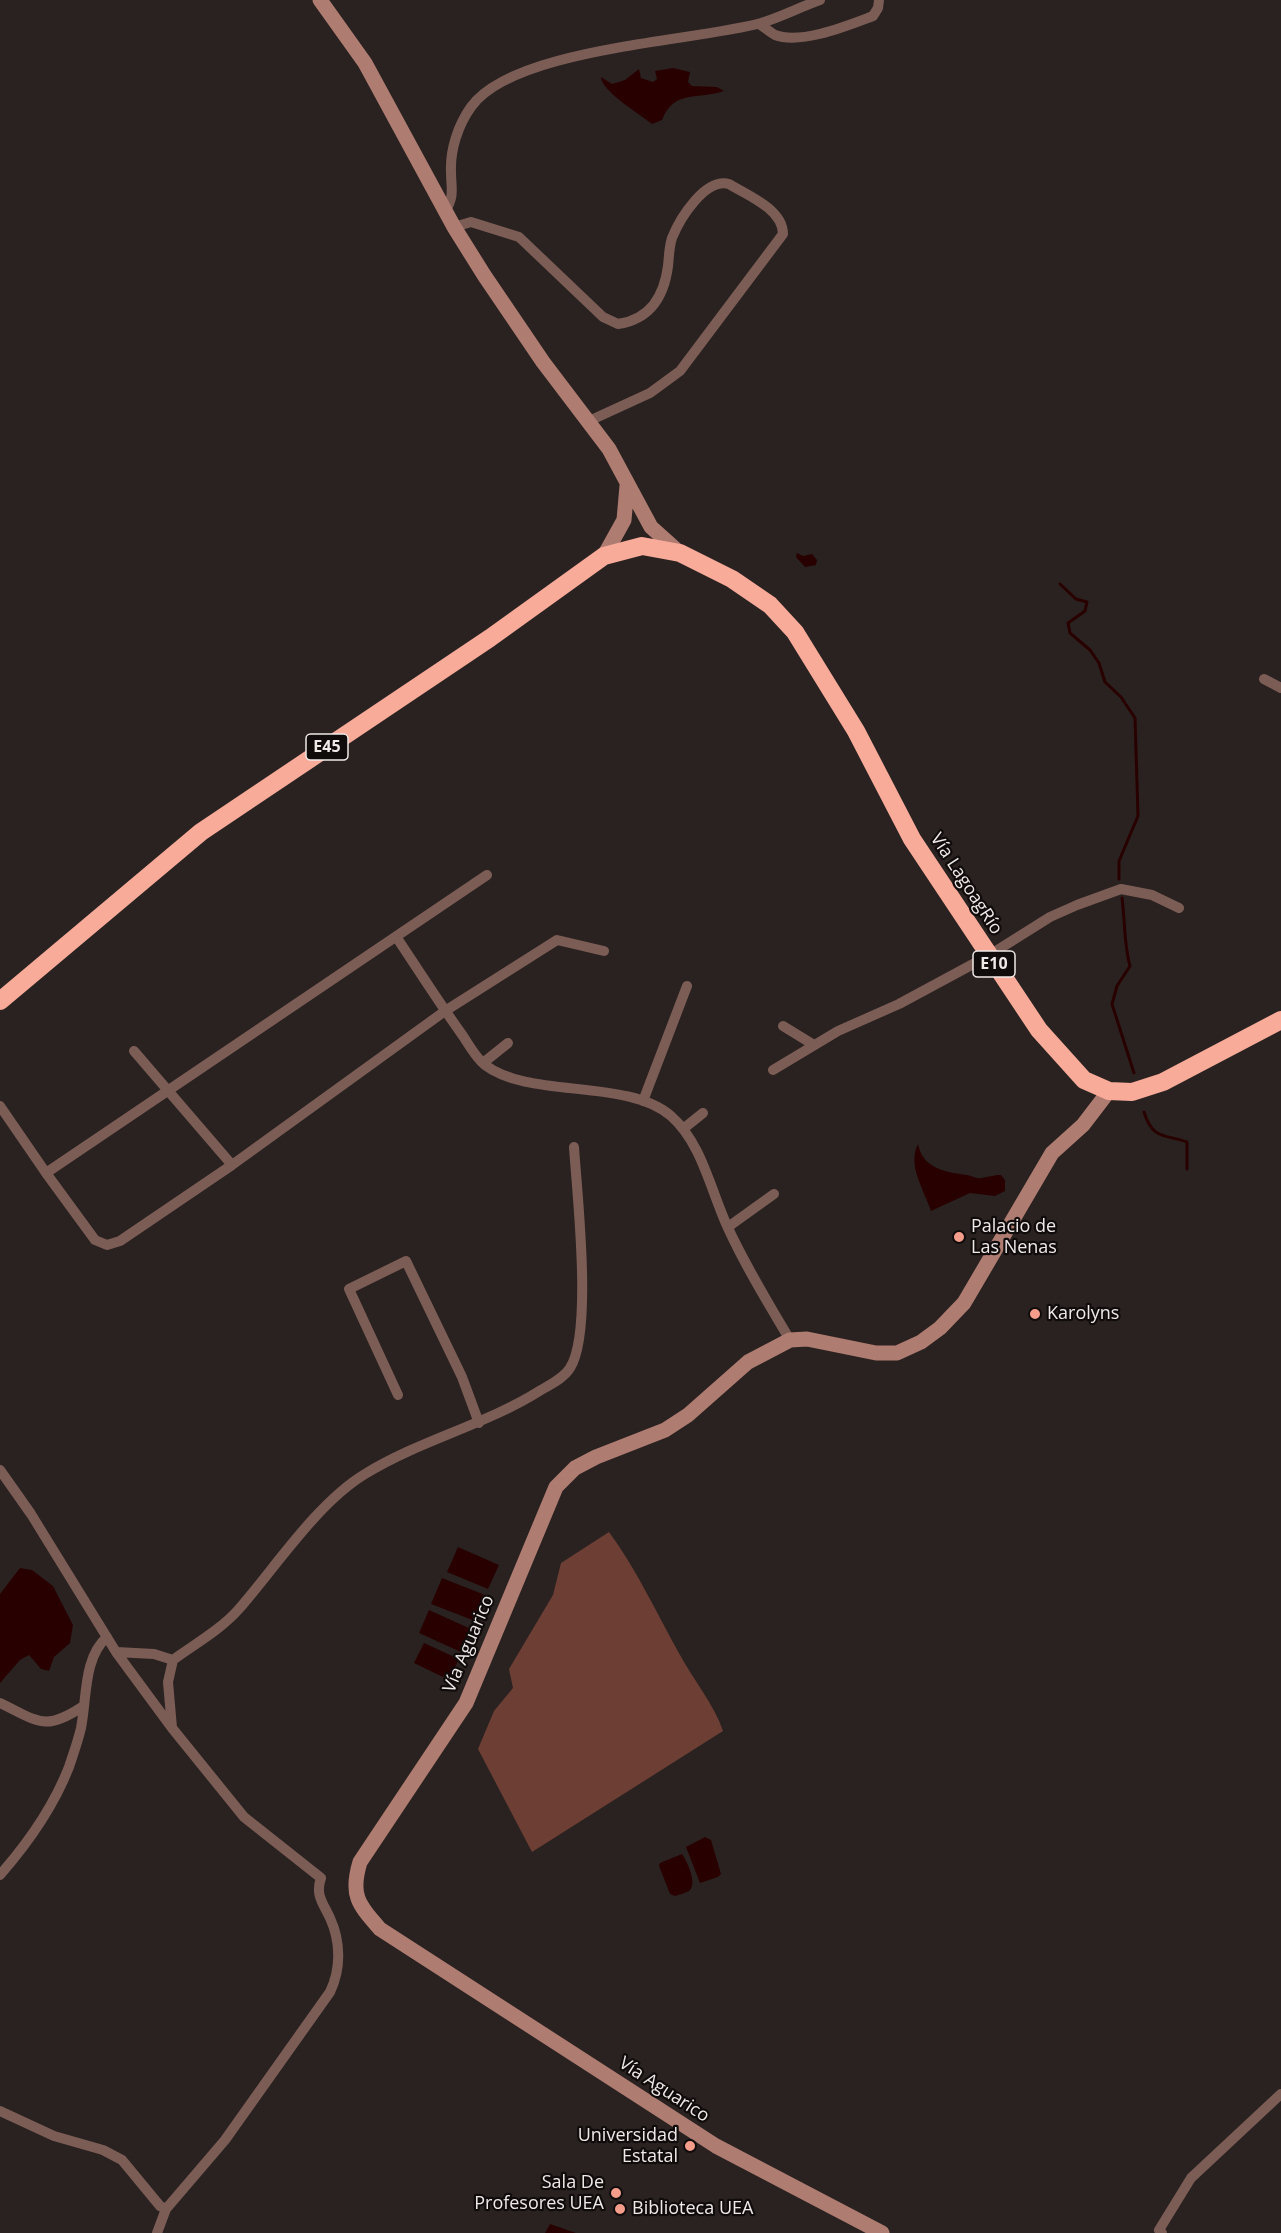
<!DOCTYPE html>
<meta charset="utf-8">
<style>
body{margin:0}
canvas{display:block;background:#2a2220}
</style>
<canvas width="1281" height="2233"></canvas>
<script>
const context = document.querySelector('canvas').getContext('2d');
context.lineJoin = 'round';
function paint(path, color) { context.fillStyle = color; context.fill(path, 'evenodd'); }
function stroke(path, color, width, dash) { context.strokeStyle = color; context.lineWidth = width; context.lineCap = dash ? 'butt' : 'round'; context.setLineDash(dash || []); context.stroke(path); }
function drawText(font, color, halo, rows, align = 'center') {
  context.font = font + ' "Open Sans",sans-serif'; context.lineWidth = 4.5; context.setLineDash([]); context.textBaseline = 'middle'; context.strokeStyle = halo; context.fillStyle = color; for (const [text, x, y, turn = 0] of rows) {
    context.save(); context.translate(x, y); context.rotate((+turn || 0) * Math.PI / 180); context.textAlign = isNaN(turn) ? turn : align; if (halo) context.strokeText(text, 0, 0); context.fillText(text, 0, 0); context.restore();
  }
}
paint(new Path2D(`
 M 609,1532 C 637,1570 657,1614 680,1655 C 694,1681 714,1704 723,1731 L 532,1852 L 478,1749 L 494,1711 L 513,1688 L 509,1669 L 553,1595 L 561,1563 Z`), '#6c3e34');
paint(new Path2D(`
 M 673,68 L 690,72 L 688,82 L 692,86 L 717,87 L 724,91 C 699,100 674,89 662,120 L 652,124 C 641,115 601,91 601,77 L 612,84 L 625,80 L 639,69 L 641,78 L 653,82 L 657,79 L 655,71 Z
 M 797,553 L 803,556 L 812,554 L 817,560 L 816,565 L 805,567 L 796,557 Z
 M 918,1144 C 923,1169 946,1172 967,1175 C 972,1176 977,1179 981,1178 C 989,1177 993,1175 1001,1175 L 1005,1180 L 1005,1191 L 995,1196 L 970,1193 L 931,1211 C 924,1190 907,1165 918,1144 Z
 M 458,1547 L 499,1565 L 488,1589 L 447,1572 Z
 M 20,1568 L 32,1570 L 53,1586 L 73,1625 L 70,1643 L 54,1657 L 49,1671 L 41,1669 L 29,1655 L 20,1660 L 0,1683 L 0,1594 Z
 M 442,1578 L 485,1595 L 475,1621 L 431,1604 Z
 M 429,1610 L 471,1629 L 461,1652 L 419,1633 Z
 M 424,1643 L 459,1659 L 449,1680 L 414,1663 Z
 M 705,1837 L 711,1840 L 721,1874 L 718,1877 L 700,1883 L 686,1847 Z
 M 682,1854 C 687,1861 698,1884 689,1891 C 685,1893 679,1895 675,1896 L 670,1894 L 659,1866 L 660,1863 Z
 M 550,2224 L 576,2233 L 545,2233 Z`), '#280000');
stroke(new Path2D(`
 M 1060,584 L 1076,599 L 1087,602 L 1085,611 L 1068,623 L 1070,633 L 1090,650 L 1099,663 L 1105,682 L 1121,697 L 1135,718 L 1138,816 L 1119,861 L 1119,879
 M 1122,898 C 1125,920 1124,945 1130,966 L 1117,986 L 1112,1004 L 1134,1073
 M 1144,1112 C 1153,1141 1166,1134 1187,1142 L 1187,1169`), '#280000', 3);
stroke(new Path2D(`
 M 759,24 C 764,27 770,32 775,35 C 801,45 849,25 873,16 L 878,8 L 879,0
 M 445,211 C 455,197 451,188 451,172 C 450,150 458,125 471,107 C 513,48 691,42 761,23 C 781,17 800,7 820,0
 M 454,227 L 471,222 L 519,237 L 603,317 L 618,324 C 650,319 664,297 668,266 C 669,257 669,247 672,238 C 680,218 705,178 729,184 C 747,195 783,209 783,234 L 680,371 L 650,393 L 589,421
 M 1264,679 L 1281,688
 M 397,938 C 419,971 440,1004 463,1036 C 469,1045 476,1058 485,1065 C 529,1099 627,1078 671,1116 C 702,1143 711,1192 728,1228 C 746,1267 768,1303 790,1340
 M 783,1026 L 814,1045
 M 134,1051 L 232,1165 L 445,1011 L 557,940 L 604,951
 M 483,1063 L 508,1043
 M 773,1070 L 838,1031 L 899,1004 L 988,956 L 1050,917 L 1077,905 L 1121,889 L 1152,895 L 1179,908
 M 643,1101 L 687,986
 M 0,1106 L 46,1173 L 487,875
 M 683,1129 L 703,1113
 M 46,1173 L 95,1240 L 107,1245 L 120,1241 L 232,1165
 M 728,1227 L 774,1194
 M 398,1395 L 349,1289 L 406,1261 L 462,1377 L 479,1423
 M 0,1470 L 31,1514 L 116,1652 L 172,1728 L 244,1817 L 321,1878 C 315,1895 323,1903 330,1918 C 341,1942 341,1969 330,1992 L 225,2140 L 166,2209 L 160,2206 L 122,2160 L 103,2150 L 54,2136 L 0,2111
 M 116,1652 L 154,1654 L 173,1660 C 195,1644 220,1630 238,1610 C 275,1568 317,1503 365,1474 C 420,1440 486,1425 541,1390 C 551,1384 564,1378 570,1368 C 593,1332 577,1194 574,1147
 M 0,1703 C 38,1721 44,1732 82,1707
 M 172,1728 L 168,1682 L 173,1660
 M 0,1875 C 28,1843 53,1808 69,1767 C 73,1755 78,1741 81,1728 C 87,1699 83,1658 107,1637
 M 157,2233 L 166,2209
 M 1162,2233 L 1159,2230 L 1191,2178 L 1281,2094`), '#7c5d56', 10);
stroke(new Path2D(`
 M 320,0 L 365,63 L 454,227 L 484,275 L 543,362 L 609,449 L 651,527 L 680,553
 M 604,556 L 624,520 L 627,486
 M 882,2233 L 716,2146 L 380,1929 C 358,1904 350,1895 360,1862 L 466,1703 L 556,1487 L 575,1468 L 596,1457 L 665,1430 L 688,1415 L 748,1362 L 790,1340 L 807,1339 L 876,1353 L 897,1353 L 921,1342 L 940,1328 L 964,1303 L 1052,1153 L 1083,1125 L 1109,1091`), '#af7c71', 15);
stroke(new Path2D(`
 M 0,1001 L 201,832 L 490,638 L 604,556 L 642,546 L 680,553 L 732,579 L 770,605 L 795,632 L 856,731 L 912,839 L 1039,1030 L 1084,1080 L 1109,1091 L 1132,1092 L 1163,1082 L 1281,1020`), '#f9ab9a', 18);
for (const [x, y, r, color] of [
 [959,1237,6,"#f49d8b"],
 [1035,1314,6,"#f49d8b"],
 [690,2146,6,"#f49d8b"],
 [616,2193,6,"#f49d8b"],
 [620,2209,6,"#f49d8b"]
]) { const dot = new Path2D(); dot.arc(x, y, r, 0, 2 * Math.PI); context.fillStyle = color; context.fill(dot); stroke(dot, '#100c0b', 2); }
for (const [x, y, w] of [
 [327,747,42],
 [994,964,42]
]) { const box = new Path2D(); box.roundRect(x - w / 2, y - 13, w, 26, 4.5); context.fillStyle = '#100c0b'; context.fill(box); stroke(box, '#efe9e8', 1.5); }
drawText('bold 16px', '#efe9e8', null, [
 ["E45",327,747],
 ["E10",994,964]
]);
drawText('18px', '#efe9e8', '#100c0b', [
 ["Vía LagoagRío",966,884,57],
 ["Vía Aguarico",469,1644,-67],
 ["Vía Aguarico",664,2090,33]
]);
drawText('18px', '#efe9e8', '#100c0b', [
 ["Palacio de",971,1227],
 ["Las Nenas",971,1248],
 ["Karolyns",1047,1314],
 ["Universidad",678,2136,"right"],
 ["Estatal",678,2157,"right"],
 ["Sala De",604,2183,"right"],
 ["Profesores UEA",604,2204,"right"],
 ["Biblioteca UEA",632,2209]
], 'left');
</script>
